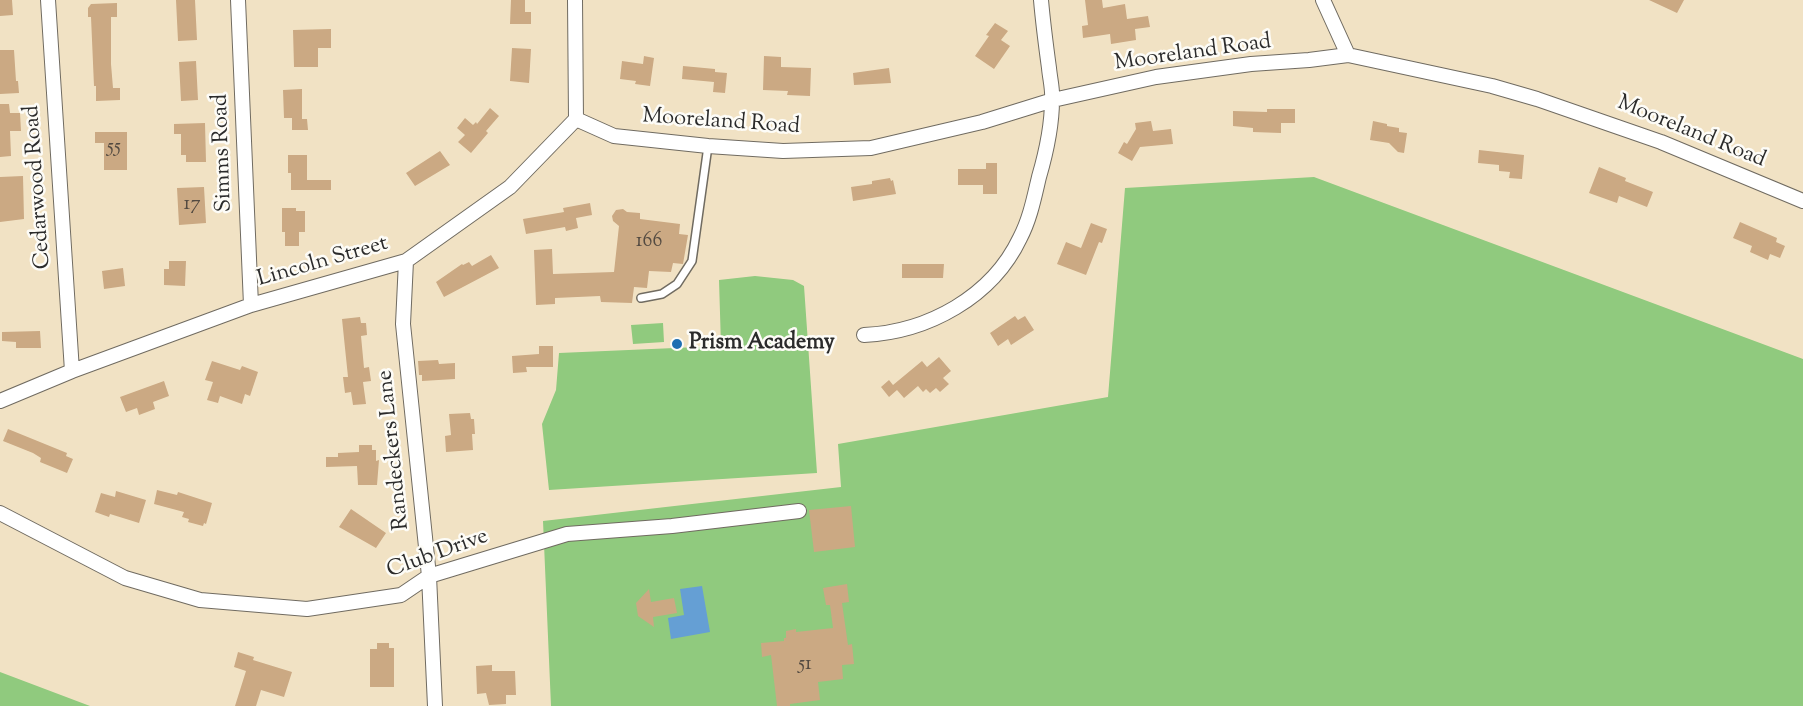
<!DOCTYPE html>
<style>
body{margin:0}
canvas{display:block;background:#f1e2c4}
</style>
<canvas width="1803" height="706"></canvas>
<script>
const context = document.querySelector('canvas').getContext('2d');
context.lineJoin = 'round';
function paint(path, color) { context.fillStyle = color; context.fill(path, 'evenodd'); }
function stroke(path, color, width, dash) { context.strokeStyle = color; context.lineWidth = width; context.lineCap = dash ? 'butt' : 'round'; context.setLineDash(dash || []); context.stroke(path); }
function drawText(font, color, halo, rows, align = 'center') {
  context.font = font + ' "Sorts Mill Goudy",serif'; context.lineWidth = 5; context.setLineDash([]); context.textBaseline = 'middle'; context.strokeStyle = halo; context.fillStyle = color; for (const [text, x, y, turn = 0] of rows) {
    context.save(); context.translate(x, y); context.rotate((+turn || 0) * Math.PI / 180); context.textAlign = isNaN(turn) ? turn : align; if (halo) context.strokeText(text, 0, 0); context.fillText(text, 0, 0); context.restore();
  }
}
paint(new Path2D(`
 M 1314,177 L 1803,359 L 1803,706 L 551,706 L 543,521 L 841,487 L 838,444 L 1108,397 L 1125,188 Z
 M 755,276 L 793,280 L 804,286 L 817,473 L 549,490 L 542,424 L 556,390 L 559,353 L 721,346 L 719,280 Z
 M 663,323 L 664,342 L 633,344 L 631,325 Z
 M 0,672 L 90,706 L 0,706 Z`), '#90ca7e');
paint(new Path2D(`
 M 702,586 L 710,632 L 671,639 L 668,618 L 684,615 L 680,589 Z`), '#659fd4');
paint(new Path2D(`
 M 0,0 L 12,0 L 13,15 L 0,16 Z
 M 176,0 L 195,0 L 197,40 L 178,41 Z
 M 511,0 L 525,0 L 525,12 L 531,12 L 531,24 L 510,24 Z
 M 1085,0 L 1102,0 L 1103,8 L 1125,4 L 1127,19 L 1148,16 L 1150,27 L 1135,29 L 1136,40 L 1111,44 L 1110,34 L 1083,38 L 1082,26 L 1088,25 Z
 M 1649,0 L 1684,0 L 1677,13 Z
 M 117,3 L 117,17 L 111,17 L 111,64 L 113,88 L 120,88 L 120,100 L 96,101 L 96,86 L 94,86 L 91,17 L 88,17 L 88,8 L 91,4 Z
 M 995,23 L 1008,31 L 1001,40 L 1010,46 L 994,69 L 975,56 L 989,36 L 986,35 Z
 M 331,29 L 331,48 L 318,48 L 318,67 L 294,67 L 293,30 Z
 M 512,48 L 531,49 L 529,83 L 510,81 Z
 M 0,50 L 14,50 L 16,81 L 18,81 L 19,93 L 0,94 Z
 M 644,56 L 654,58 L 650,86 L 635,84 L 636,81 L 620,79 L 622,61 L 643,64 Z
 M 764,56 L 781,57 L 781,67 L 811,68 L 810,96 L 787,95 L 788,91 L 763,90 Z
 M 196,61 L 198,100 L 181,101 L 179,62 Z
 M 683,66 L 715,69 L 715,72 L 727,73 L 725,93 L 713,92 L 714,82 L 682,79 Z
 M 889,68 L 891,83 L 854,85 L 853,73 Z
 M 302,89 L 302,119 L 307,119 L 308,130 L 292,130 L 292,118 L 284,118 L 283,90 Z
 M 0,104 L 9,104 L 10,113 L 20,113 L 21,131 L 10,131 L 11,156 L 0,157 Z
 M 490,108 L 499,116 L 486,131 L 488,133 L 471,153 L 458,142 L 465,135 L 457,128 L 465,118 L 473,125 L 476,122 L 477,124 Z
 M 1267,109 L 1295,109 L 1295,123 L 1281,123 L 1281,133 L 1253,132 L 1253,128 L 1233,126 L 1233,111 L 1267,112 Z
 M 1151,121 L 1153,131 L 1171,129 L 1173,144 L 1140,147 L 1132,161 L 1118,153 L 1124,142 L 1127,144 L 1136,129 L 1135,123 Z
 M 1373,121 L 1387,124 L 1387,126 L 1399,128 L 1399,132 L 1407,133 L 1404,153 L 1398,152 L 1389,143 L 1370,140 Z
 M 205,123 L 206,162 L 186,162 L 186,155 L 181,155 L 181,134 L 174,134 L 174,124 Z
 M 95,132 L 127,132 L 127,170 L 104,170 L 104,143 L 95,143 Z
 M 1479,150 L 1524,155 L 1522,179 L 1509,178 L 1510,172 L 1499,171 L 1499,165 L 1478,163 Z
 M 440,151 L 450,165 L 415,186 L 406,173 Z
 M 288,155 L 307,155 L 307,180 L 331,180 L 331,190 L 291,190 L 291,173 L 288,173 Z
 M 986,163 L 997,163 L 997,194 L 983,194 L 983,185 L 958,185 L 958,169 L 986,169 Z
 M 1599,167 L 1626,178 L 1625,181 L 1653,192 L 1647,207 L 1619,196 L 1617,203 L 1589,193 Z
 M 23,176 L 24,219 L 0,222 L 0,177 Z
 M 890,178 L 891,181 L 893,180 L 896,194 L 853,201 L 851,187 L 872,184 L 872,181 Z
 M 204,187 L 206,223 L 179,225 L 177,188 Z
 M 590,203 L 592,215 L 576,218 L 578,228 L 566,231 L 565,227 L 526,234 L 523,219 L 564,212 L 563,208 Z
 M 282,208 L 296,208 L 296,211 L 305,211 L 305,232 L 299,232 L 299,246 L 285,246 L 285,232 L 282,232 Z
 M 623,209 L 627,212 L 640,213 L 640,219 L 680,224 L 679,234 L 688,235 L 683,264 L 673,263 L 671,272 L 649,271 L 647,288 L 634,287 L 632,303 L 601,302 L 600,296 L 555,298 L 555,304 L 536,305 L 534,250 L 552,249 L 553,274 L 614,272 L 619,226 L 613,221 L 612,216 L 616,210 Z
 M 1740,222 L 1777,238 L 1776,242 L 1785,246 L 1780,258 L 1770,254 L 1768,260 L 1750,252 L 1752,246 L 1733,238 Z
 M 1091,223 L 1107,229 L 1102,243 L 1099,242 L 1086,275 L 1057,264 L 1066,242 L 1081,248 Z
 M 491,255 L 499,268 L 444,297 L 436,282 L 462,264 L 463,265 L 469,262 L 472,266 Z
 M 169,261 L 186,261 L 185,286 L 164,285 L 164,269 L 169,269 Z
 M 902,264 L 944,264 L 943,278 L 902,278 Z
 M 123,268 L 125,286 L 104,289 L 102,271 Z
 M 1015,316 L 1018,320 L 1025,316 L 1034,330 L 1011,345 L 1008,339 L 998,346 L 990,333 Z
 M 360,317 L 361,323 L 366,323 L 367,335 L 361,336 L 364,368 L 369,367 L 371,381 L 363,382 L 366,404 L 353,405 L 351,392 L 345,393 L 343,377 L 348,377 L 342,319 Z
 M 40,331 L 41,348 L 16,348 L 16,342 L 2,341 L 2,332 Z
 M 539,346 L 553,346 L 553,367 L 526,367 L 527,372 L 513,373 L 512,356 L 539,354 Z
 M 939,357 L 951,371 L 943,378 L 949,384 L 940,392 L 936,388 L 930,393 L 926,389 L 923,392 L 918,386 L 904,398 L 897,390 L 889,397 L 881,387 L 889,380 L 893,385 L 922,361 L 927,367 Z
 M 438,360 L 439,364 L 455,363 L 455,379 L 422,381 L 422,375 L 419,375 L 418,361 Z
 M 212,361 L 240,370 L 242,366 L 258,372 L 250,396 L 245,394 L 242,404 L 220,396 L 218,403 L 207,400 L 213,382 L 205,380 Z
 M 164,381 L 169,396 L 153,402 L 155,409 L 139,415 L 137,408 L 126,412 L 120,397 Z
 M 470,413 L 471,419 L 474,419 L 475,434 L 472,434 L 473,450 L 446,452 L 445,436 L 451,435 L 449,414 Z
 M 8,429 L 67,453 L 66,456 L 73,459 L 67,473 L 40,462 L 41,458 L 33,453 L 3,441 Z
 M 359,445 L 372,445 L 372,450 L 376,450 L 376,461 L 379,460 L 377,485 L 358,485 L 357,466 L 326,467 L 326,457 L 338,457 L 338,453 L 359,452 Z
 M 157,490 L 177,495 L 178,492 L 212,503 L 206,524 L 204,523 L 203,526 L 188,522 L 189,519 L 182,517 L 184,512 L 154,504 Z
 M 116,491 L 146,500 L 139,523 L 110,514 L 109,517 L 95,512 L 101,493 L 115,497 Z
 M 851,506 L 855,547 L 814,552 L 809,510 Z
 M 351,509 L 386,533 L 376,548 L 339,527 Z
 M 847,584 L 849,602 L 842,603 L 848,645 L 852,644 L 854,664 L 842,665 L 843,679 L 818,682 L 820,700 L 790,704 L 790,706 L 777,706 L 771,655 L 762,657 L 761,643 L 784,641 L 784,638 L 786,638 L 786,631 L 796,629 L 796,632 L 833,628 L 830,605 L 826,605 L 823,588 Z
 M 649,589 L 651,602 L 674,598 L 677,613 L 653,617 L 654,627 L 638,616 L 636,603 Z
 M 377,643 L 389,643 L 389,648 L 394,648 L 394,687 L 370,687 L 370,649 L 377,649 Z
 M 238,652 L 254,657 L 253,660 L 292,672 L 284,697 L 261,690 L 256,706 L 235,706 L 246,671 L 234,667 Z
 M 492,665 L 492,671 L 515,671 L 516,695 L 506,695 L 506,704 L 489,705 L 486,693 L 477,694 L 476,666 Z`), '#cba983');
const service = new Path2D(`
 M 641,298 L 662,294 L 677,284 L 692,261 L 708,146`);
const minor = new Path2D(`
 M 48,0 L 72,371
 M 238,0 L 251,305
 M 1323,0 L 1348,55
 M 576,119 L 614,136 L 708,146 L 783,151 L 871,148 L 982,122 L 1053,100 L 1156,77 L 1251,64 L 1309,60 L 1348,55 L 1492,86 L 1537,99 L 1661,142 L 1803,201
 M 406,261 L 403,324 L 429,576 L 435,706
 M 864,335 C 928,332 992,297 1020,238 C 1030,219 1034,198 1039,177 C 1046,153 1052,125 1052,100 C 1053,90 1050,79 1049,68 C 1046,46 1043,23 1041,0
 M 0,401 L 72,371 L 251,305 L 406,261 L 510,187 L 576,119 L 575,0
 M 0,513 L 125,578 L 200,600 L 307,609 L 401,595 L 429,576 L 567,534 L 672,526 L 799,511`);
stroke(service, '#706b61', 10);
stroke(minor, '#706b61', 16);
stroke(service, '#fff', 7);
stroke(minor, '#fff', 14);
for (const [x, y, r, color] of [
 [677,344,6,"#1f6fb2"]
]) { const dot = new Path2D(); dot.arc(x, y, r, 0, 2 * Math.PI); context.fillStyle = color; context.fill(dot); stroke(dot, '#fdfcf7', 2); }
drawText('20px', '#534a41', null, [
 ["55",114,149],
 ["17",192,206],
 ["166",649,243],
 ["51",805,666]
]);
drawText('22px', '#2b2b2b', '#fdfcf7', [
 ["Mooreland Road",1193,54,-8],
 ["Mooreland Road",721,123,4],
 ["Mooreland Road",1691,133,22],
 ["Simms Road",224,153,-92],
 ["Cedarwood Road",39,187,-94],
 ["Lincoln Street",323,263,-16],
 ["Randeckers Lane",395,450,-96],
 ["Club Drive",438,555,-20]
]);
drawText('bold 22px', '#2b2b2b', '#fdfcf7', [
 ["Prism Academy",689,344]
], 'left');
</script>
